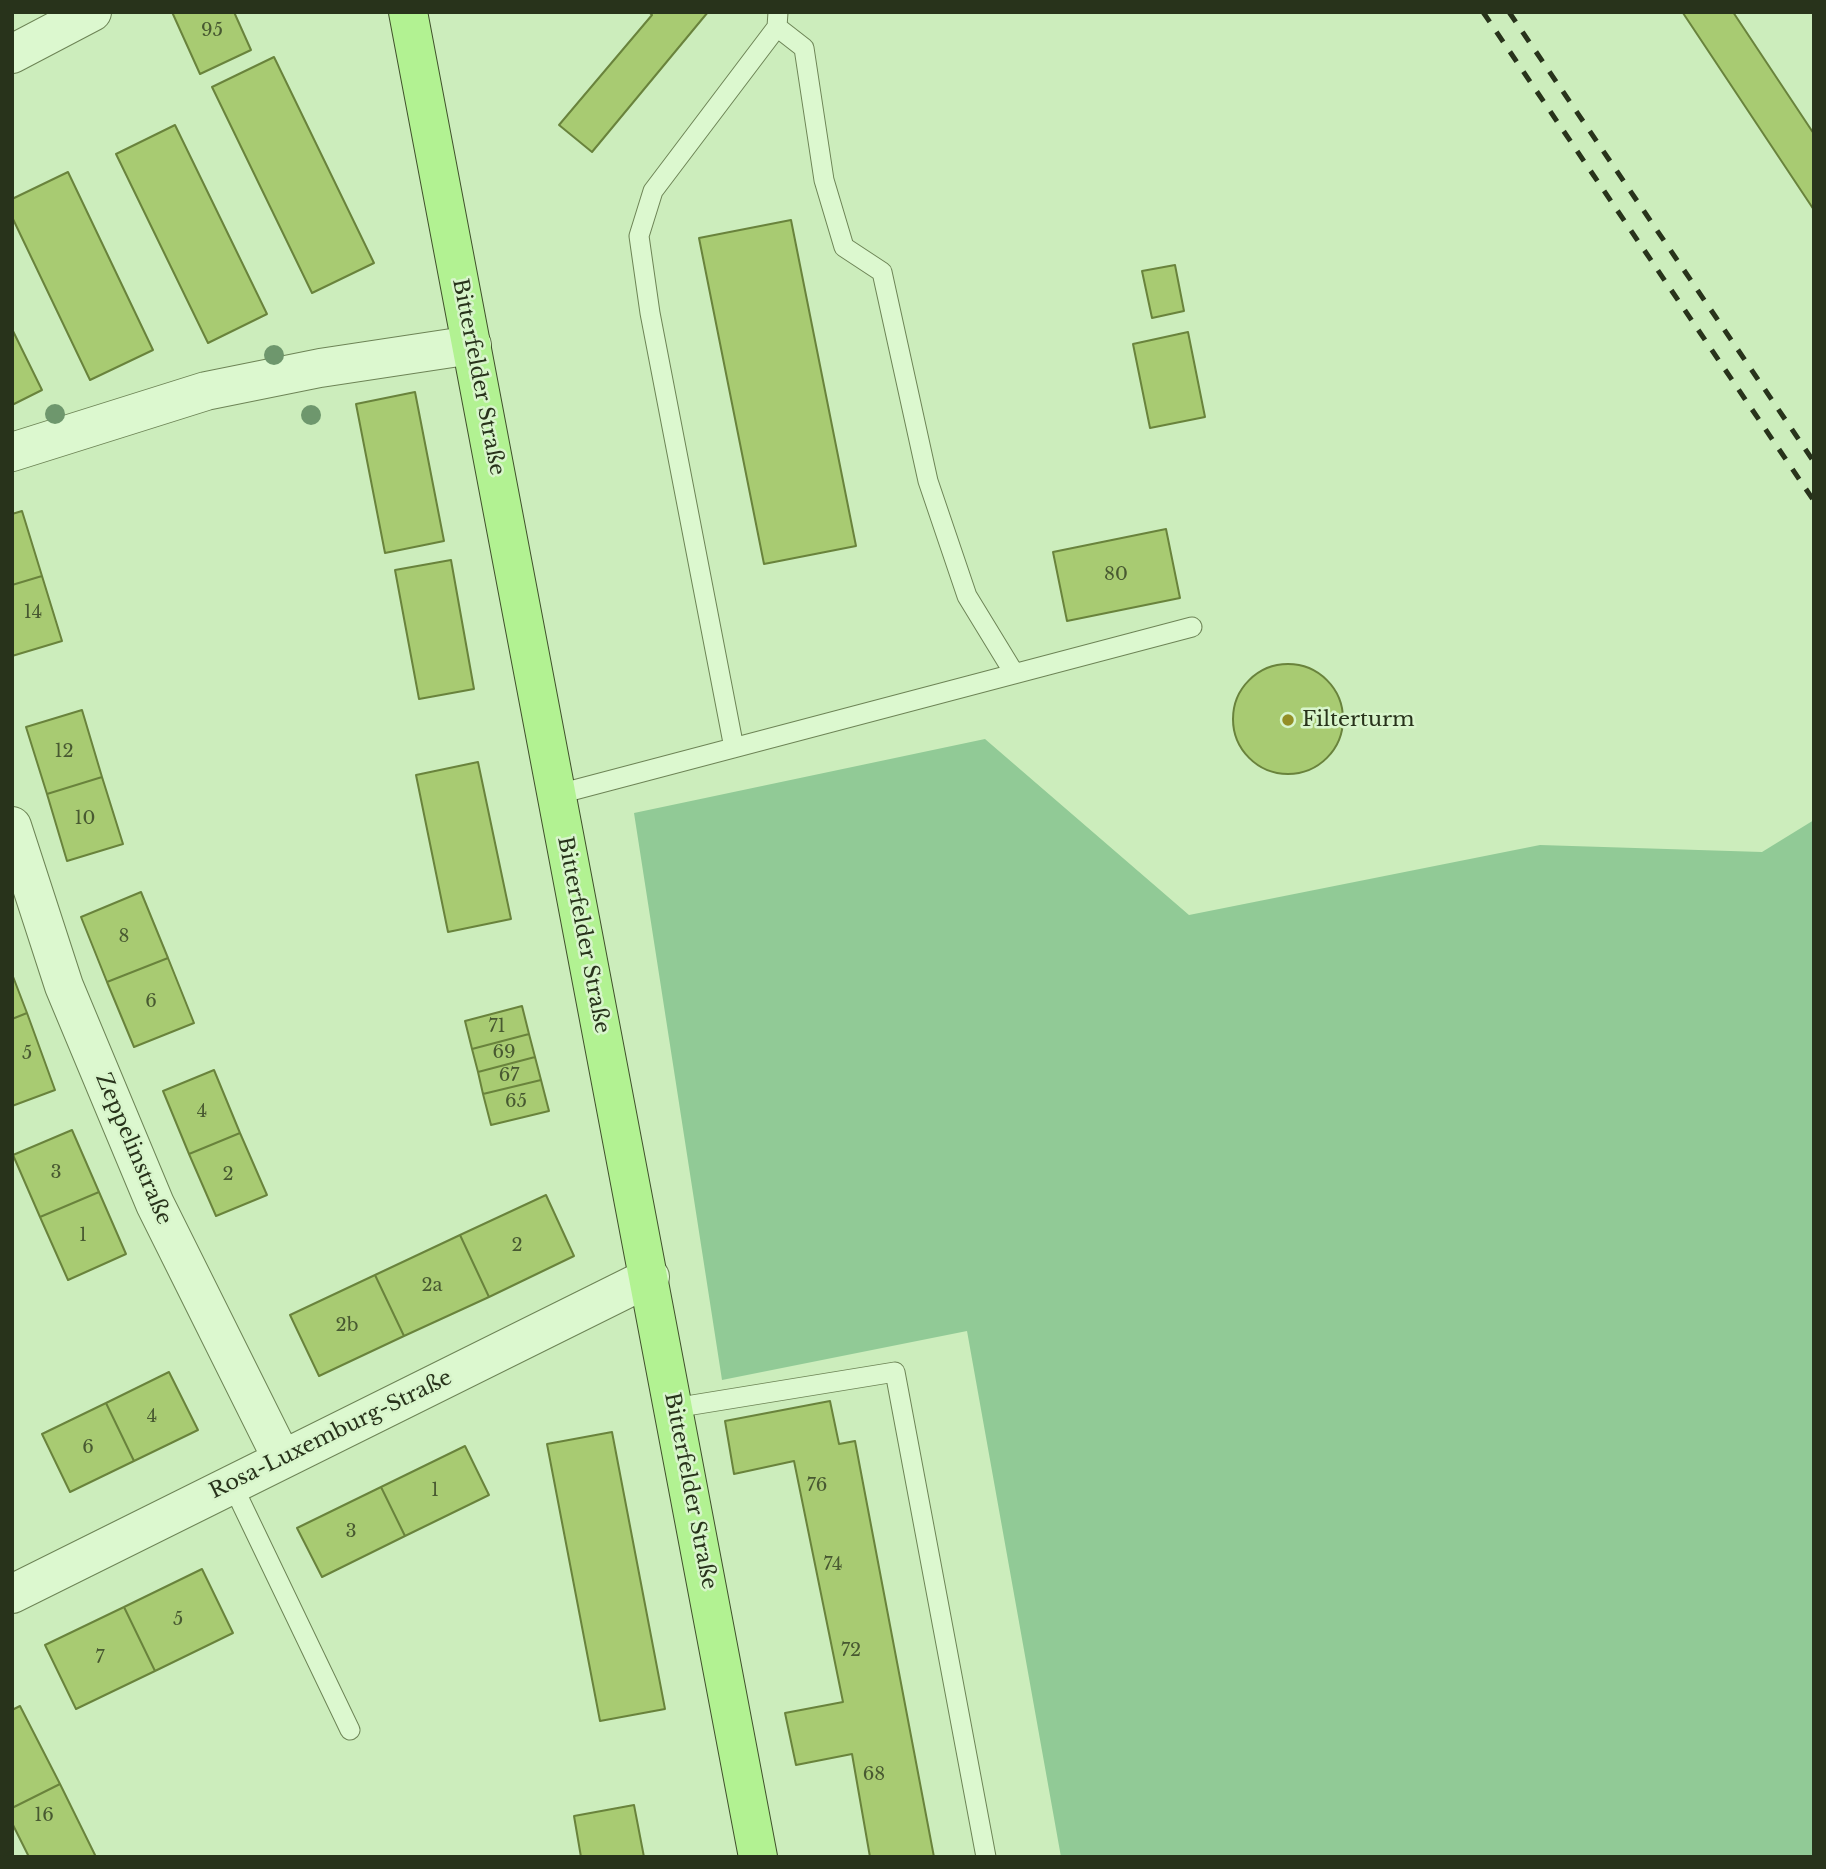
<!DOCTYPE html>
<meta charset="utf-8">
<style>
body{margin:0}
#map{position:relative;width:1826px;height:1869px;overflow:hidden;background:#ccedbc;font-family:"Libre Baskerville",serif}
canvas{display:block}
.frame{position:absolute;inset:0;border:14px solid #28331b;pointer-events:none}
</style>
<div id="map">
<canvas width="1826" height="1869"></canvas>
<div class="frame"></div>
</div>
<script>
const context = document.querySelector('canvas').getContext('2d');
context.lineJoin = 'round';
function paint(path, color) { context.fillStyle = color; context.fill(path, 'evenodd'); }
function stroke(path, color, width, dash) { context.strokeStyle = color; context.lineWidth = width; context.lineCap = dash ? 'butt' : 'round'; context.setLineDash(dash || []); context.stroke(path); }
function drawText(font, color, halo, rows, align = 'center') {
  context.font = font + ' "Libre Baskerville",serif'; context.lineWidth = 5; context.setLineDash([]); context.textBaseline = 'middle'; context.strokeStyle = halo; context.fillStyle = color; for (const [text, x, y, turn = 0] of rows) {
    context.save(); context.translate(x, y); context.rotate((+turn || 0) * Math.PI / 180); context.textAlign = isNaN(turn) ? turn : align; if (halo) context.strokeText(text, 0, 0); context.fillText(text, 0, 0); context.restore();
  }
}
paint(new Path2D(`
 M 985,739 L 1189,915 L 1540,845 L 1762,852 L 1814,820 L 1814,1857 L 1061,1857 L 967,1331 L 722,1380 L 634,813 Z`), '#91ca96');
const building = new Path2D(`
 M 172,12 L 234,12 L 251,50 L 200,74 Z
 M 649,12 L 708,12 L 592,152 L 559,125 L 652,15 Z
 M 1733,12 L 1814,134 L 1814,210 L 1683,13 Z
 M 274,57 L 374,263 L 312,293 L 212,87 Z
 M 175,125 L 267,314 L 208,343 L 116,154 Z
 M 68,172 L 153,350 L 90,380 L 12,217 L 12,199 Z
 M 791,220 L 856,546 L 764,564 L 699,238 Z
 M 1175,265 L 1184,311 L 1152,318 L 1142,271 Z
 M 12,329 L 42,390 L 12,405 Z
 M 1188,332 L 1205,417 L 1150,428 L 1133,344 Z
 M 415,392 L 444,541 L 385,553 L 356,404 Z
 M 22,511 L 42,576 L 12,585 L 12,514 Z
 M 1166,529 L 1180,598 L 1067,621 L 1053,552 Z
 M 451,560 L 474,689 L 419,699 L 395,570 Z
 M 42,576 L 62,641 L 12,656 L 12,585 Z
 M1233 719a55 55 0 1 1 110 0a55 55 0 1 1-110 0Z
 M 82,710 L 102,777 L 47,794 L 26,727 Z
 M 478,762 L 511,919 L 448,932 L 416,775 Z
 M 102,777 L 123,844 L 67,861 L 47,794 Z
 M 141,892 L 168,958 L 107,982 L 81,917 Z
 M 168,958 L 194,1023 L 134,1047 L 107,982 Z
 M 12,974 L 27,1013 L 12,1019 Z
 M 522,1006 L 529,1034 L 472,1049 L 465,1021 Z
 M 27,1013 L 55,1090 L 12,1106 L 12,1019 Z
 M 529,1034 L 535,1057 L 478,1072 L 472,1049 Z
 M 535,1057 L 541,1080 L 483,1094 L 478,1072 Z
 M 214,1070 L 240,1133 L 189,1154 L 163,1091 Z
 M 541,1080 L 549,1111 L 491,1125 L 483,1094 Z
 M 72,1130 L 99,1192 L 40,1217 L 13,1155 Z
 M 240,1133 L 267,1195 L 216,1216 L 189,1154 Z
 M 99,1192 L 126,1254 L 68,1280 L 40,1217 Z
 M 546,1195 L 574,1256 L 489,1297 L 460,1235 Z
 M 460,1235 L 489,1297 L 404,1336 L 375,1275 Z
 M 375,1275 L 404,1336 L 319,1376 L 290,1315 Z
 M 169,1372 L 198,1430 L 134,1461 L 106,1403 Z
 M 830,1401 L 839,1444 L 855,1441 L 934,1857 L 870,1857 L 852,1754 L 796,1765 L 785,1713 L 843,1702 L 794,1461 L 734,1474 L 725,1421 Z
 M 106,1403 L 134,1461 L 70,1492 L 42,1434 Z
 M 612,1432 L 665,1709 L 600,1721 L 547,1444 Z
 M 465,1446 L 489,1495 L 405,1536 L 381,1487 Z
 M 381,1487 L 405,1536 L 322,1577 L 297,1528 Z
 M 202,1569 L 233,1633 L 155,1671 L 124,1607 Z
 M 124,1607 L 155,1671 L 76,1709 L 45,1645 Z
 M 20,1706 L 60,1784 L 12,1808 L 12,1710 Z
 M 60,1784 L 96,1857 L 29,1857 L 12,1823 L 12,1808 Z
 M 634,1805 L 644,1857 L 581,1857 L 574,1816 Z`);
paint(building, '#a8cb72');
stroke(building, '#69833c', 2);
const service = new Path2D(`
 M 777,27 L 804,48 L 824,180 L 844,247 L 882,272 L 928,481 L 967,596 L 1014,673
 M 734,748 L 650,313 L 639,236 L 653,191 L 777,27 L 778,12
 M 555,795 L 1192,627
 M 674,1408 L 895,1372 L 986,1857
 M 232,1484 L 350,1730`);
const minor = new Path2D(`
 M 12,54 L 92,12
 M 12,452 L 206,391 L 320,368 L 472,345
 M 12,826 L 64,986 L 155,1204 L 282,1459
 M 12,1594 L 650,1277`);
const primary = new Path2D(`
 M 408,12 L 758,1857`);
stroke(service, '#6d8456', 21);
stroke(minor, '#6d8456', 40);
stroke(primary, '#40512b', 40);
stroke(service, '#dcf8cf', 19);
stroke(minor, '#dcf8cf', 38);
stroke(primary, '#b2f292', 38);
stroke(new Path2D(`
 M 1483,12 L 1814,501
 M 1509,12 L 1814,462`), '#28331b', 5, [12, 12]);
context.fillStyle = '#6e976d';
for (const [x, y] of [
 [274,355],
 [55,414],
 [311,415]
]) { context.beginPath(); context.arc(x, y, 10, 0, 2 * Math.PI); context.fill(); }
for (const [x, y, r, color] of [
 [1288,720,7,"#938f26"]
]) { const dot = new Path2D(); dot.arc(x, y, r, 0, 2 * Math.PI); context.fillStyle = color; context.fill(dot); stroke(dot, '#d8f5cb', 2.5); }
drawText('18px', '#485931', null, [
 ["95",212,31],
 ["80",1116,575],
 ["14",33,613],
 ["12",64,752],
 ["10",85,819],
 ["8",124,937],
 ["6",151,1002],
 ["71",497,1027],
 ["69",504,1053],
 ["5",27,1054],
 ["67",509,1076],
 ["65",516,1102],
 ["4",202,1112],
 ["3",56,1173],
 ["2",228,1175],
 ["1",83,1236],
 ["2",517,1246],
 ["2a",432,1286],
 ["2b",347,1326],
 ["4",152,1417],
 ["6",88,1448],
 ["76",817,1486],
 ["1",435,1491],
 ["3",351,1532],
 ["74",833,1565],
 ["5",178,1620],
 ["72",851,1651],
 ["7",100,1658],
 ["68",874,1775],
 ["16",44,1816]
]);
drawText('21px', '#28331b', '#d8f5cb', [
 ["Bitterfelder Straße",478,377,79],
 ["Bitterfelder Straße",583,935,79],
 ["Zeppelinstraße",133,1149,67],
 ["Rosa-Luxemburg-Straße",331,1435,-26],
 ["Bitterfelder Straße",690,1491,79]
]);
drawText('21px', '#28331b', '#d8f5cb', [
 ["Filterturm",1302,720]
], 'left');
</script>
